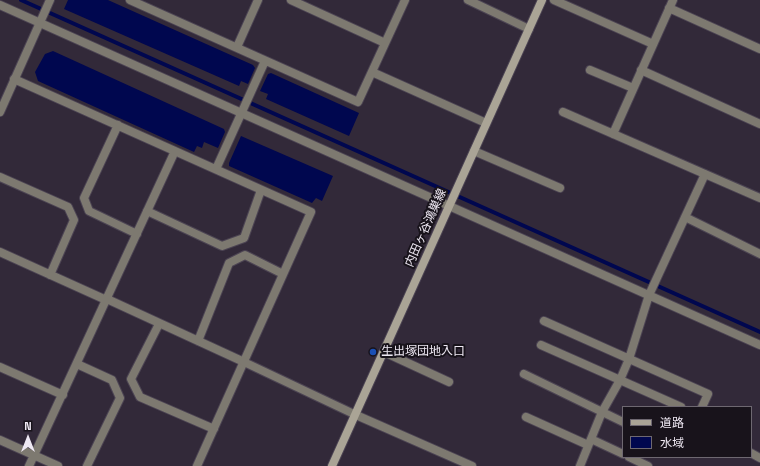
<!DOCTYPE html>
<meta charset="utf-8">
<style>
body{margin:0}
#map{position:relative;width:760px;height:466px;overflow:hidden;background:#322939;font-family:"Space Grotesk","Noto Sans JP",sans-serif}
canvas{display:block}
.legend{position:absolute;left:622px;top:406px;width:130px;height:52px;box-sizing:border-box;background:#18131b;border:1px solid #6e6871;margin:0;padding:5px 7px;list-style:none;font-size:12px;color:#eee8f3}
.legend li{display:flex;align-items:center;gap:8px;height:20px}
.legend b{width:20px;border:1px solid #6e6871}
.north{position:absolute;left:8px;top:418px;width:40px;height:40px;-webkit-text-stroke:3px #18131b;paint-order:stroke;rotate:0deg;font-size:11px;font-weight:700;line-height:16px;text-align:center;color:#eee8f3}
.north::after{content:'';display:block;margin:auto;width:14px;height:18px;background:#eee8f3;clip-path:polygon(50% 0,100% 100%,50% 72%,0 100%)}
</style>
<div id="map">
<canvas width="760" height="466"></canvas>
<ul class="legend">
<li><b style="height:5px;background:#aaa496"></b>道路</li>
<li><b style="height:11px;background:#00074f"></b>水域</li>
</ul>
<div class="north">N</div>
</div>
<script>
const context = document.querySelector('canvas').getContext('2d');
context.lineJoin = 'round';
function paint(path, color) { context.fillStyle = color; context.fill(path, 'evenodd'); }
function stroke(path, color, width, dash) { context.strokeStyle = color; context.lineWidth = width; context.lineCap = dash ? 'butt' : 'round'; context.setLineDash(dash || []); context.stroke(path); }
function drawText(font, color, halo, rows, align = 'center') {
  context.font = font + ' "Space Grotesk","Noto Sans JP",sans-serif'; context.lineWidth = 4; context.setLineDash([]); context.textBaseline = 'middle'; context.strokeStyle = halo; context.fillStyle = color; for (const [text, x, y, turn = 0] of rows) {
    context.save(); context.translate(x, y); context.rotate((+turn || 0) * Math.PI / 180); context.textAlign = isNaN(turn) ? turn : align; if (halo) context.strokeText(text, 0, 0); context.fillText(text, 0, 0); context.restore();
  }
}
paint(new Path2D(`
 M 68,0 L 108,0 L 253,65 L 255,68 L 248,84 L 241,81 L 239,86 L 64,9 Z
 M 53,51 L 224,129 L 225,132 L 218,148 L 204,142 L 202,148 L 197,146 L 194,152 L 38,81 L 35,72 L 45,54 Z
 M 271,73 L 359,113 L 349,136 L 266,99 L 268,94 L 260,91 L 268,74 Z
 M 241,136 L 333,176 L 322,201 L 316,198 L 312,203 L 229,166 L 229,163 Z`), '#00074f');
stroke(new Path2D(`
 M 21,0 L 760,332`), '#00074f', 4);
const minor = new Path2D(`
 M 130,0 L 358,102 L 405,0
 M 291,0 L 385,43
 M 468,0 L 529,29
 M 554,0 L 653,44
 M 0,5 L 760,345
 M 669,8 L 760,49
 M 237,47 L 258,0
 M 590,70 L 633,88
 M 641,70 L 760,124
 M 372,72 L 486,123
 M 14,79 L 311,212 L 197,466
 M 0,112 L 50,0
 M 563,112 L 760,198
 M 118,125 L 84,198 L 89,211 L 137,234
 M 613,134 L 673,0
 M 474,151 L 560,188
 M 216,169 L 265,61
 M 0,177 L 68,207 L 74,220 L 50,275
 M 147,211 L 222,246 L 244,238 L 261,190
 M 685,217 L 760,254
 M 0,252 L 104,299 L 107,299 L 244,362
 M 544,321 L 708,394 L 702,407
 M 159,324 L 131,379 L 140,397 L 214,429
 M 198,341 L 229,263 L 245,255 L 283,274
 M 541,345 L 681,407
 M 384,352 L 449,382
 M 77,364 L 112,380 L 120,398 L 87,466
 M 0,367 L 63,395
 M 524,374 L 623,422
 M 356,415 L 472,466
 M 526,417 L 588,445
 M 591,439 L 623,454
 M 0,440 L 58,466
 M 751,453 L 760,458
 M 629,457 L 648,466
 M 29,466 L 175,151
 M 580,466 L 602,412 L 620,380 L 629,359 L 649,295 L 705,174`);
const tertiary = new Path2D(`
 M 244,362 L 356,415`);
const secondary = new Path2D(`
 M 332,466 L 542,0`);
stroke(minor, '#4c4453', 10);
stroke(tertiary, '#4c4453', 10);
stroke(secondary, '#4c4453', 10);
stroke(minor, '#7d7970', 8);
stroke(tertiary, '#7d7970', 8);
stroke(secondary, '#aaa496', 8);
for (const [x, y, r, color] of [
 [373,352,4,"#1a4fb4"]
]) { const dot = new Path2D(); dot.arc(x, y, r, 0, 2 * Math.PI); context.fillStyle = color; context.fill(dot); stroke(dot, '#18131b', 1.5); }
drawText('12px', '#eee8f3', '#18131b', [
 ["内田ヶ谷鴻巣線",426,228,-66]
]);
drawText('12px', '#eee8f3', '#18131b', [
 ["生出塚団地入口",381,352]
], 'left');
</script>
